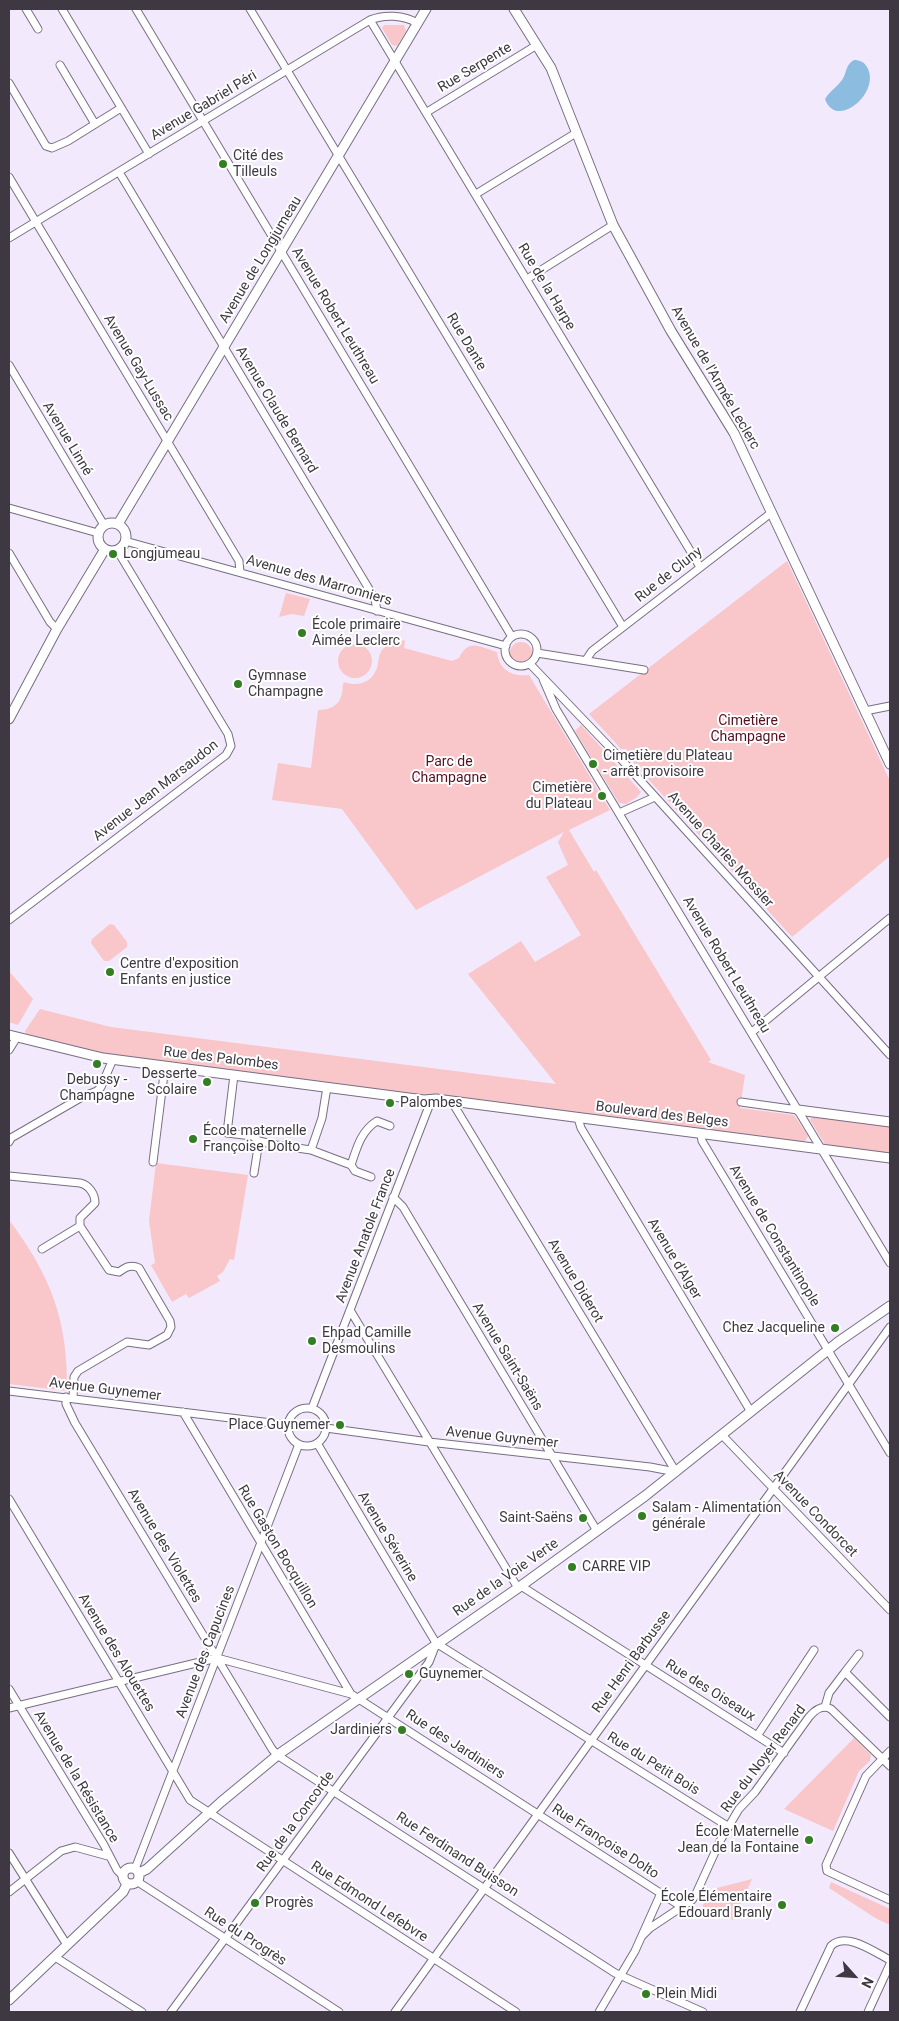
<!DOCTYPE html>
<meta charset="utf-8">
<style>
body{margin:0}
#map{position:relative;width:899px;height:2021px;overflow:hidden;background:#f2e9fc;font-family:Roboto,sans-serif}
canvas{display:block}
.frame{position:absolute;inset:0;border:10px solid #3d3842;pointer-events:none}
.north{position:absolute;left:829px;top:1951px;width:50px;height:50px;-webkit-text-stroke:4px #fff;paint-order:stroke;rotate:116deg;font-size:14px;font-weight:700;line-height:20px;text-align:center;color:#3d3842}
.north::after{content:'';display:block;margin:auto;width:18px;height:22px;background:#3d3842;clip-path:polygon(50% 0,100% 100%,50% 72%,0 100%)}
</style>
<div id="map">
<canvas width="899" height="2021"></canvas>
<div class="frame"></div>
<div class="north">N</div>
</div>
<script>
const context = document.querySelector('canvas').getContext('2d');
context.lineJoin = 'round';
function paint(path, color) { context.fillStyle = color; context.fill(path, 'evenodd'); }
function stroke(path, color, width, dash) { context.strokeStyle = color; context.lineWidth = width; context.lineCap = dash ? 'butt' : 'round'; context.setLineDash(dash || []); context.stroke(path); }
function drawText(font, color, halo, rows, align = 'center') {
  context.font = font + ' Roboto,sans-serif'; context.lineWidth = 4; context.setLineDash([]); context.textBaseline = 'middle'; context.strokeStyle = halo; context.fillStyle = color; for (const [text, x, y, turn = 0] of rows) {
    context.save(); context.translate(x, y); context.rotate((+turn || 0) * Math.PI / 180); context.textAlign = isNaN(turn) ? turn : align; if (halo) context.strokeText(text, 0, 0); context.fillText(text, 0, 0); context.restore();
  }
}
paint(new Path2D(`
 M 384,25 L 404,25 L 406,31 L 397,46 L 392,45 L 382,28 Z
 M 787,561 L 890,781 L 890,856 L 792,937 L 629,758 L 630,753 L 626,749 L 621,749 L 589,714 Z
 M 286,593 L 310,599 L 304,616 L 292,614 L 279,617 Z
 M 405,640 L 404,648 L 452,661 L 459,658 C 469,638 479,647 497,652 C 499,670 512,677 529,675 L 610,810 L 569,830 L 594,872 L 596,870 L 711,1060 L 708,1062 L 745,1075 L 740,1108 L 794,1115 L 808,1136 L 806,1140 L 802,1143 L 456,1099 C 446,1093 436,1093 425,1097 L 114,1056 L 26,1034 L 25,1031 L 40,1009 L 111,1027 L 556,1084 L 468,974 L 521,941 L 535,962 L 581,935 L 546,877 L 568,865 L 558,842 L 564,832 L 416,910 L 342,809 L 272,800 L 278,763 L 311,768 L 318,710 C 329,710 340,706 342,693 C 343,689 342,685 344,682 C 357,687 372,683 377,668 C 379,661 378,655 383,649 C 389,643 397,642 405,640 Z
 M510 653a11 11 0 1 1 22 0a11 11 0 1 1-22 0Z
 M338 661a17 17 0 1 1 34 0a17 17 0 1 1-34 0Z
 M 581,725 L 641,792 L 637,797 L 626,804 L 619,803 L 575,731 Z
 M 110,924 L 114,925 L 127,942 L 127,947 L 109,961 L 104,961 L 91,943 L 92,939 Z
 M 9,971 L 33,999 L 18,1025 L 9,1022 Z
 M 813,1116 L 890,1126 L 890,1154 L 826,1146 L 810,1120 Z
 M 156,1163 L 248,1175 L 234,1260 L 230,1259 L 223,1272 L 217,1276 L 220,1281 L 189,1298 L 186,1294 L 172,1302 L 151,1265 L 155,1263 L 149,1221 Z
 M 9,1220 C 51,1276 68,1320 67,1391 L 9,1384 Z
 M 854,1738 L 871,1755 L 870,1761 L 859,1771 L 833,1831 L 784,1809 Z
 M 752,1879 L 733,1920 L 702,1906 L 717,1888 Z
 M 831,1882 L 890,1909 L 890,1925 L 877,1919 L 829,1888 Z`), '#f9c6ca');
paint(new Path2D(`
 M 854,60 C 860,60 864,62 867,67 C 882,92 836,131 825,99 C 829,92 837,87 842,80 C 847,73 845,65 854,60 Z`), '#8cbde1');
const minor = new Path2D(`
 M 26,9 L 38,29
 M 62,9 L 149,154
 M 136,9 L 512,637
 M 250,9 L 623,627
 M 370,20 L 700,567
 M 60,65 L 95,124
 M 9,83 L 46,146 L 52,148 L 68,141 L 121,108
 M 427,112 L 537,45
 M 119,172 L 375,599 L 377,611
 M 9,177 L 239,561 L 240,572
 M 476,194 L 576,133
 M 9,238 L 370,20 C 384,14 404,15 417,23
 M 527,279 L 613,225
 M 9,365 L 104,525
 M 9,508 L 98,533
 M 125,541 L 506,646
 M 9,553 L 50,622 L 57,629
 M505 650a16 16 0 1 1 32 0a16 16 0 1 1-32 0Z
 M 537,653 L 644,670
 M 586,660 L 592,651 L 771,513
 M 530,664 L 620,758 L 890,1055
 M 543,679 L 556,709 L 890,1263
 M 865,711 L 890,706
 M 619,813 L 655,797
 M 9,920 L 226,755 L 231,746 L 228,734 L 117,550
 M 752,1032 L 890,918
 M 9,1050 L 17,1037
 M 234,1075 L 227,1133 L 252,1136 L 259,1141 L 276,1145 L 311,1150 L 351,1165 L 355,1171 L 371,1177
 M 455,1102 L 455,1107 L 676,1472
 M 741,1102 L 798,1110
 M 578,1118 L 581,1128 L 751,1412
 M 701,1134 L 702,1141 L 890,1453
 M 9,1142 L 11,1138 L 82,1097 L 97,1091 L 101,1087 L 113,1059
 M 311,1150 L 322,1118 L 327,1087
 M 153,1162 L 165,1066
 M 351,1165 C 357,1147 361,1131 377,1121 L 390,1126
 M 254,1173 L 259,1141
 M 9,1176 L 80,1183 C 89,1185 95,1194 95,1203 L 80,1218 L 80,1226 L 109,1270 L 119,1272 C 126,1267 131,1264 139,1268 L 170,1321 L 171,1327 L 167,1335 L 149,1345 L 127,1342 L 78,1371 L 74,1377 L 73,1398
 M 393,1197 L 403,1207 L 597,1531
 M 42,1249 L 80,1226
 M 350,1310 L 518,1588
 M 9,1391 L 288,1425
 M 66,1397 L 66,1404 L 75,1423 L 272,1749 L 277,1755 L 615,1973 L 703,2012
 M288 1427a19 19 0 1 1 38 0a19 19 0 1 1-38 0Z
 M 312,1408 L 431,1101
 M 183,1412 L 351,1694
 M 326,1428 L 429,1442 L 650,1467 L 676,1472
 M 722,1435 L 890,1610
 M 317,1443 L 436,1643
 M 9,1499 L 190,1800 L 516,2012
 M 521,1586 L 784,1753
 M 436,1643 L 729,1827
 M 845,1672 L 859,1654
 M 9,1689 L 104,1845 L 117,1870 L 123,1876
 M 825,1707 L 829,1693 L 845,1672 L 890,1717
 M 9,1708 L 217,1658 L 351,1694 L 682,1907
 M 757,1736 L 814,1650
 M 890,1751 L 866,1776 L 826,1865 L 827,1871 L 890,1900
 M 9,1853 L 67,1945
 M 135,1869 L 299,1444
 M 138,1882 L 339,2012
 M 9,1892 L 61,1851 L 75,1847 L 108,1856
 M 642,1936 L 650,1928 L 692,1900 L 695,1896 L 720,1841 L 739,1809 L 755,1792 L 809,1717 C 815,1710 822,1704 831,1709 L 890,1766
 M 55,1957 L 142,2012
 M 171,2012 L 429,1662 L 436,1644
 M 395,2012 L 890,1327
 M 599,2012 L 635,1951 L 661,1893
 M 800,2012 L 831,1946 C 846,1931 874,1952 890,1960
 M 868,2012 L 890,1964`);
const tertiary = new Path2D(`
 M 514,9 L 551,68 L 613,225 L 671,331 L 734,433 L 890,764
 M98 537a14 14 0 1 1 28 0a14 14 0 1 1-28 0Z
 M 118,524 L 426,9
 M 9,719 L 57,629 L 105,549
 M 9,1035 L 103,1058 L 424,1100 L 436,1099 L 890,1158
 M 798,1110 L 890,1122
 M123 1876a8 8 0 1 1 16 0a8 8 0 1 1-16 0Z
 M 139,1873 L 147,1869 L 221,1802 L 279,1754 L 518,1588 L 645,1496 L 838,1342 L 890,1306
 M 9,2000 L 123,1892 L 127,1884`);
stroke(minor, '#786e83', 9);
stroke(tertiary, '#786e83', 11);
stroke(minor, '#fff', 7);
stroke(tertiary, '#fff', 9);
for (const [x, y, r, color] of [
 [223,164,5,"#337d24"],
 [113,554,5,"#337d24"],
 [302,633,5,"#337d24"],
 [238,684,5,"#337d24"],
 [593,764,5,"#337d24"],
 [602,796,5,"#337d24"],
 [110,972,5,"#337d24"],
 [97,1064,5,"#337d24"],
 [207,1082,5,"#337d24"],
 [390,1103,5,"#337d24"],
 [193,1139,5,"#337d24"],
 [835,1328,5,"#337d24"],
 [312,1341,5,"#337d24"],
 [340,1425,5,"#337d24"],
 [642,1516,5,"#337d24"],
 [583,1518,5,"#337d24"],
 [572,1567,5,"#337d24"],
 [409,1674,5,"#337d24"],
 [402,1730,5,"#337d24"],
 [809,1840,5,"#337d24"],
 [255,1903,5,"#337d24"],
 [782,1905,5,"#337d24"],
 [646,1994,5,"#337d24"]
]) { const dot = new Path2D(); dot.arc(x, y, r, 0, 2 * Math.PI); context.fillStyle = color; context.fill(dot); stroke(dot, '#fff', 2); }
drawText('14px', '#3d3842', '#fff', [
 ["Rue Serpente",475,68,-31],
 ["Avenue Gabriel Péri",204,106,-31],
 ["Avenue de Longjumeau",261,260,-59],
 ["Rue de la Harpe",546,287,59],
 ["Avenue Robert Leuthreau",335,316,59],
 ["Rue Dante",466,342,59],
 ["Avenue Gay-Lussac",138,368,59],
 ["Avenue de l'Armée Leclerc",715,378,60],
 ["Avenue Claude Bernard",276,410,59],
 ["Avenue Linné",67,439,59],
 ["Rue de Cluny",669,575,-38],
 ["Avenue des Marronniers",319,581,16],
 ["Avenue Jean Marsaudon",156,791,-38],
 ["Avenue Charles Mossler",720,850,48],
 ["Avenue Robert Leuthreau",726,965,59],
 ["Rue des Palombes",221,1059,7],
 ["Boulevard des Belges",662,1115,7],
 ["Avenue Anatole France",366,1236,-69],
 ["Avenue de Constantinople",774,1236,59],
 ["Avenue d'Alger",674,1259,59],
 ["Avenue Diderot",575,1281,59],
 ["Avenue Saint-Saëns",507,1357,59],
 ["Avenue Guynemer",105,1390,7],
 ["Avenue Guynemer",502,1438,6],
 ["Avenue Condorcet",815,1514,46],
 ["Avenue Séverine",387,1537,59],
 ["Avenue des Violettes",164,1546,59],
 ["Rue Gaston Bocquillon",277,1547,59],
 ["Rue de la Voie Verte",506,1578,-35],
 ["Avenue des Capucines",206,1652,-69],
 ["Avenue des Alouettes",116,1653,59],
 ["Rue Henri Barbusse",632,1662,-54],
 ["Rue des Oiseaux",710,1691,32],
 ["Rue des Jardiniers",455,1745,33],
 ["Rue du Noyer Renard",764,1759,-53],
 ["Rue du Petit Bois",653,1764,32],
 ["Avenue de la Résistance",76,1777,59],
 ["Rue de la Concorde",296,1822,-54],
 ["Rue Françoise Dolto",605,1842,33],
 ["Rue Ferdinand Buisson",457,1855,33],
 ["Rue Edmond Lefebvre",369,1902,33],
 ["Rue du Progrès",245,1937,33]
]);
drawText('14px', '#3d3842', '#fff', [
 ["Cité des",233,156],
 ["Tilleuls",233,172],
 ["Longjumeau",123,554],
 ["École primaire",312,625],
 ["Aimée Leclerc",312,641],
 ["Gymnase",248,676],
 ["Champagne",248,692],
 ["Cimetière du Plateau",603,756],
 ["- arrêt provisoire",603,772],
 ["Cimetière",592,788,"right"],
 ["du Plateau",592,804,"right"],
 ["Centre d'exposition",120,964],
 ["Enfants en justice",120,980],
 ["Desserte",197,1074,"right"],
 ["Scolaire",197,1090,"right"],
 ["Debussy -",97,1080,"center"],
 ["Champagne",97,1096,"center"],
 ["Palombes",400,1103],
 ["École maternelle",203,1131],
 ["Françoise Dolto",203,1147],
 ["Chez Jacqueline",825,1328,"right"],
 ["Ehpad Camille",322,1333],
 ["Desmoulins",322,1349],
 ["Place Guynemer",330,1425,"right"],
 ["Salam - Alimentation",652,1508],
 ["générale",652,1524],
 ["Saint-Saëns",573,1518,"right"],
 ["CARRE VIP",582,1567],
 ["Guynemer",419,1674],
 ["Jardiniers",392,1730,"right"],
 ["École Maternelle",799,1832,"right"],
 ["Jean de la Fontaine",799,1848,"right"],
 ["École Élémentaire",772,1897,"right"],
 ["Edouard Branly",772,1913,"right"],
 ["Progrès",265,1903],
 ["Plein Midi",656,1994]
], 'left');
drawText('14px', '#570f1f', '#fff', [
 ["Cimetière",748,721],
 ["Champagne",748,737],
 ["Parc de",449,762],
 ["Champagne",449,778]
]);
</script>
